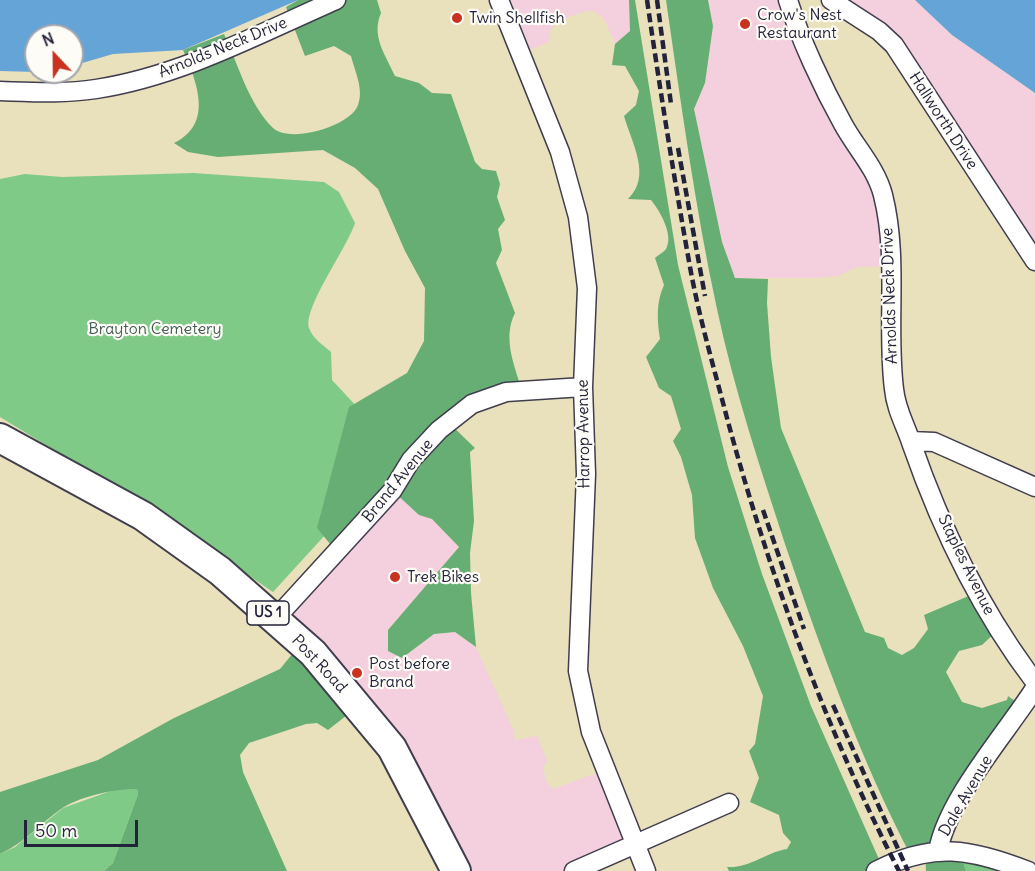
<!DOCTYPE html>
<style>
body{margin:0}
#map{position:relative;width:1035px;height:871px;overflow:hidden;background:#e9e0bc;font-family:Delius,sans-serif}
canvas{display:block}
.north{position:absolute;left:24px;top:24px;width:60px;height:60px;box-sizing:border-box;background:#fdfcf7;border:2px solid #a5a5ac;border-radius:50%;rotate:338deg;font-size:16px;font-weight:700;line-height:24px;text-align:center;color:#22223b}
.north::after{content:'';display:block;margin:auto;width:21px;height:27px;background:#c8321e;clip-path:polygon(50% 0,100% 100%,50% 72%,0 100%)}
.scale{position:absolute;left:24px;top:820px;width:114px;height:27px;box-sizing:border-box;border:3px solid #22223b;border-top:0;padding-left:8px;font-size:18px;line-height:21px;white-space:nowrap;color:#22223b;-webkit-text-stroke:4px #fdfcf7;paint-order:stroke}
</style>
<div id="map">
<canvas width="1035" height="871"></canvas>
<div class="north">N</div>
<div class="scale">50 m</div>
</div>
<script>
const context = document.querySelector('canvas').getContext('2d');
context.lineJoin = 'round';
function paint(path, color) { context.fillStyle = color; context.fill(path, 'evenodd'); }
function stroke(path, color, width, dash) { context.strokeStyle = color; context.lineWidth = width; context.lineCap = dash ? 'butt' : 'round'; context.setLineDash(dash || []); context.stroke(path); }
function drawText(font, color, halo, rows, align = 'center') {
  context.font = font + ' Delius,sans-serif'; context.lineWidth = 4.5; context.setLineDash([]); context.textBaseline = 'middle'; context.strokeStyle = halo; context.fillStyle = color; for (const [text, x, y, turn = 0] of rows) {
    context.save(); context.translate(x, y); context.rotate((+turn || 0) * Math.PI / 180); context.textAlign = isNaN(turn) ? turn : align; if (halo) context.strokeText(text, 0, 0); context.fillText(text, 0, 0); context.restore();
  }
}
paint(new Path2D(`
 M 502,0 L 629,0 L 630,31 L 615,44 L 604,19 L 594,11 L 586,11 L 557,21 L 549,32 L 549,42 L 522,53 Z
 M 708,0 L 790,0 L 876,174 L 889,266 L 857,267 L 838,276 L 817,278 L 735,278 L 722,242 L 694,109 L 705,83 L 713,26 Z
 M 843,0 L 915,0 L 952,35 L 1035,93 L 1035,259 L 883,27 Z
 M 393,491 L 419,515 L 432,519 L 459,547 L 388,630 L 402,658 L 434,634 L 455,632 L 476,647 L 513,729 L 515,740 L 537,736 L 547,761 L 543,767 L 546,781 L 553,789 L 605,770 L 636,846 L 572,871 L 457,871 L 448,852 L 279,613 Z`), '#f4cfdd');
paint(new Path2D(`
 M 193,173 L 324,182 L 339,192 L 355,223 C 347,248 303,308 309,328 C 313,339 323,345 331,352 L 332,380 L 400,453 L 273,592 L 151,509 L 0,417 L 0,179 L 25,174 L 62,177 Z
 M 119,788 L 137,789 L 138,794 L 113,863 L 104,871 L 0,871 L 0,854 L 15,847 L 63,808 Z
 M 960,852 L 1028,871 L 966,871 Z`), '#7fca87');
paint(new Path2D(`
 M 298,0 L 377,0 L 381,13 C 371,36 385,54 395,76 L 419,83 L 432,93 L 451,94 L 475,162 L 482,169 L 496,171 L 500,184 L 497,197 L 505,220 L 498,229 L 502,250 L 496,263 L 515,313 C 503,337 513,362 521,387 L 449,423 L 475,448 L 470,452 L 474,521 L 470,553 L 471,593 L 476,647 L 455,632 L 434,634 L 402,658 L 388,651 L 388,630 L 459,547 L 432,519 L 419,515 L 393,491 L 335,550 L 317,528 L 349,407 L 407,373 L 424,341 L 425,288 L 405,251 L 378,189 L 355,168 L 323,150 L 218,157 L 188,152 L 174,143 C 214,124 197,82 183,50 L 224,34 C 238,64 249,105 273,128 C 290,144 351,126 358,105 C 364,89 355,72 351,56 L 334,46 L 305,56 L 286,7 Z
 M 629,0 L 635,0 L 678,265 L 728,467 L 762,574 L 811,706 L 882,866 L 887,871 L 729,871 L 727,867 C 751,868 764,853 787,849 L 791,842 L 783,833 L 779,815 L 750,802 L 759,778 L 749,751 L 755,744 L 763,696 L 743,646 L 713,588 L 695,538 L 692,495 L 681,457 L 673,441 L 681,429 L 671,396 L 659,388 L 646,357 L 660,339 C 657,320 656,302 664,285 L 655,258 C 658,255 664,252 666,249 C 674,235 660,211 651,200 L 628,199 C 652,176 632,144 624,116 L 636,105 L 639,91 L 625,66 L 612,65 L 615,44 L 630,31 Z
 M 666,0 L 708,0 L 713,26 L 705,83 L 694,109 L 722,242 L 735,278 L 768,279 L 767,303 L 771,357 L 781,428 L 865,632 L 884,638 L 888,648 L 902,655 L 914,648 L 928,629 L 924,615 L 978,592 L 1000,628 L 982,645 L 959,651 L 946,672 L 962,702 L 982,708 L 1007,700 L 1008,696 L 1022,706 L 939,840 L 960,852 L 966,871 L 926,871 L 925,854 L 911,856 C 859,756 821,650 785,544 C 760,467 734,389 717,309 C 695,207 681,103 666,0 Z
 M 302,642 L 356,708 L 328,730 L 317,723 L 306,724 L 249,743 L 240,755 L 243,772 L 287,871 L 104,871 L 113,863 L 138,794 L 137,789 C 117,788 77,797 61,809 C 40,824 24,843 0,854 L 0,792 L 98,760 L 174,718 L 280,669 Z`), '#67ae74');
paint(new Path2D(`
 M 0,0 L 298,0 L 183,50 L 113,54 L 72,66 L 72,36 L 36,36 L 36,72 L 40,72 L 37,72 L 0,71 Z
 M 915,0 L 1035,0 L 1035,93 L 952,35 Z`), '#64a4d7');
const minor = new Path2D(`
 M 499,0 L 560,152 L 578,217 L 587,288 L 583,387 L 586,474 L 578,671 L 591,732 L 646,871
 M 788,0 C 800,39 823,88 843,124 C 856,148 876,168 883,195 C 899,259 886,325 894,389 C 896,410 906,426 912,445 C 941,528 981,611 1035,682
 M 831,0 L 879,31 L 894,45 L 1035,261
 M 0,91 C 32,92 64,94 96,89 C 181,76 258,34 336,0
 M 911,441 L 934,442 L 1035,487
 M 275,619 L 392,491 L 411,460 L 439,430 L 472,404 L 506,392 L 583,387
 M 938,851 C 948,798 1005,735 1035,688
 M 574,871 L 729,803
 M 876,871 C 932,841 972,849 1028,871`);
const primary = new Path2D(`
 M 0,438 L 143,516 L 220,571 L 313,653 L 392,748 L 456,871`);
stroke(minor, '#403e4e', 21);
stroke(primary, '#403e4e', 32);
stroke(minor, '#fff', 18);
stroke(primary, '#fff', 28);
stroke(new Path2D(`
 M 647,0 C 660,89 674,178 690,267 C 699,317 714,368 727,418 C 769,574 825,727 899,871
 M 657,0 L 671,104
 M 678,148 L 705,296
 M 763,510 L 804,629
 M 833,705 L 908,871`), '#22223b', 4.5, [9, 4.5]);
for (const [x, y, r, color] of [
 [457,18,6,"#c8321e"],
 [745,24,6,"#c8321e"],
 [395,577,6,"#c8321e"],
 [357,673,6,"#c8321e"]
]) { const dot = new Path2D(); dot.arc(x, y, r, 0, 2 * Math.PI); context.fillStyle = color; context.fill(dot); stroke(dot, '#fdfcf7', 2); }
for (const [x, y, w] of [
 [268,613,42]
]) { const box = new Path2D(); box.roundRect(x - w / 2, y - 12, w, 24, 4.5); context.fillStyle = '#fdfcf7'; context.fill(box); stroke(box, '#22223b', 1.5); }
drawText('bold 15px', '#22223b', null, [
 ["US 1",268,613]
]);
drawText('16px', '#22223b', '#fdfcf7', [
 ["Crow's Nest",757,15],
 ["Restaurant",757,33],
 ["Twin Shellfish",469,18],
 ["Trek Bikes",407,577],
 ["Post before",369,664],
 ["Brand",369,682]
], 'left');
drawText('16px', '#22223b', '#fdfcf7', [
 ["Arnolds Neck Drive",223,48,-22],
 ["Hallworth Drive",943,121,57],
 ["Arnolds Neck Drive",890,296,-92],
 ["Harrop Avenue",584,434,-91],
 ["Brand Avenue",398,481,-51],
 ["Staples Avenue",966,565,64],
 ["Post Road",319,664,47],
 ["Dale Avenue",966,796,-60]
]);
drawText('16px', '#435d56', '#fdfcf7', [
 ["Brayton Cemetery",155,329]
]);
</script>
